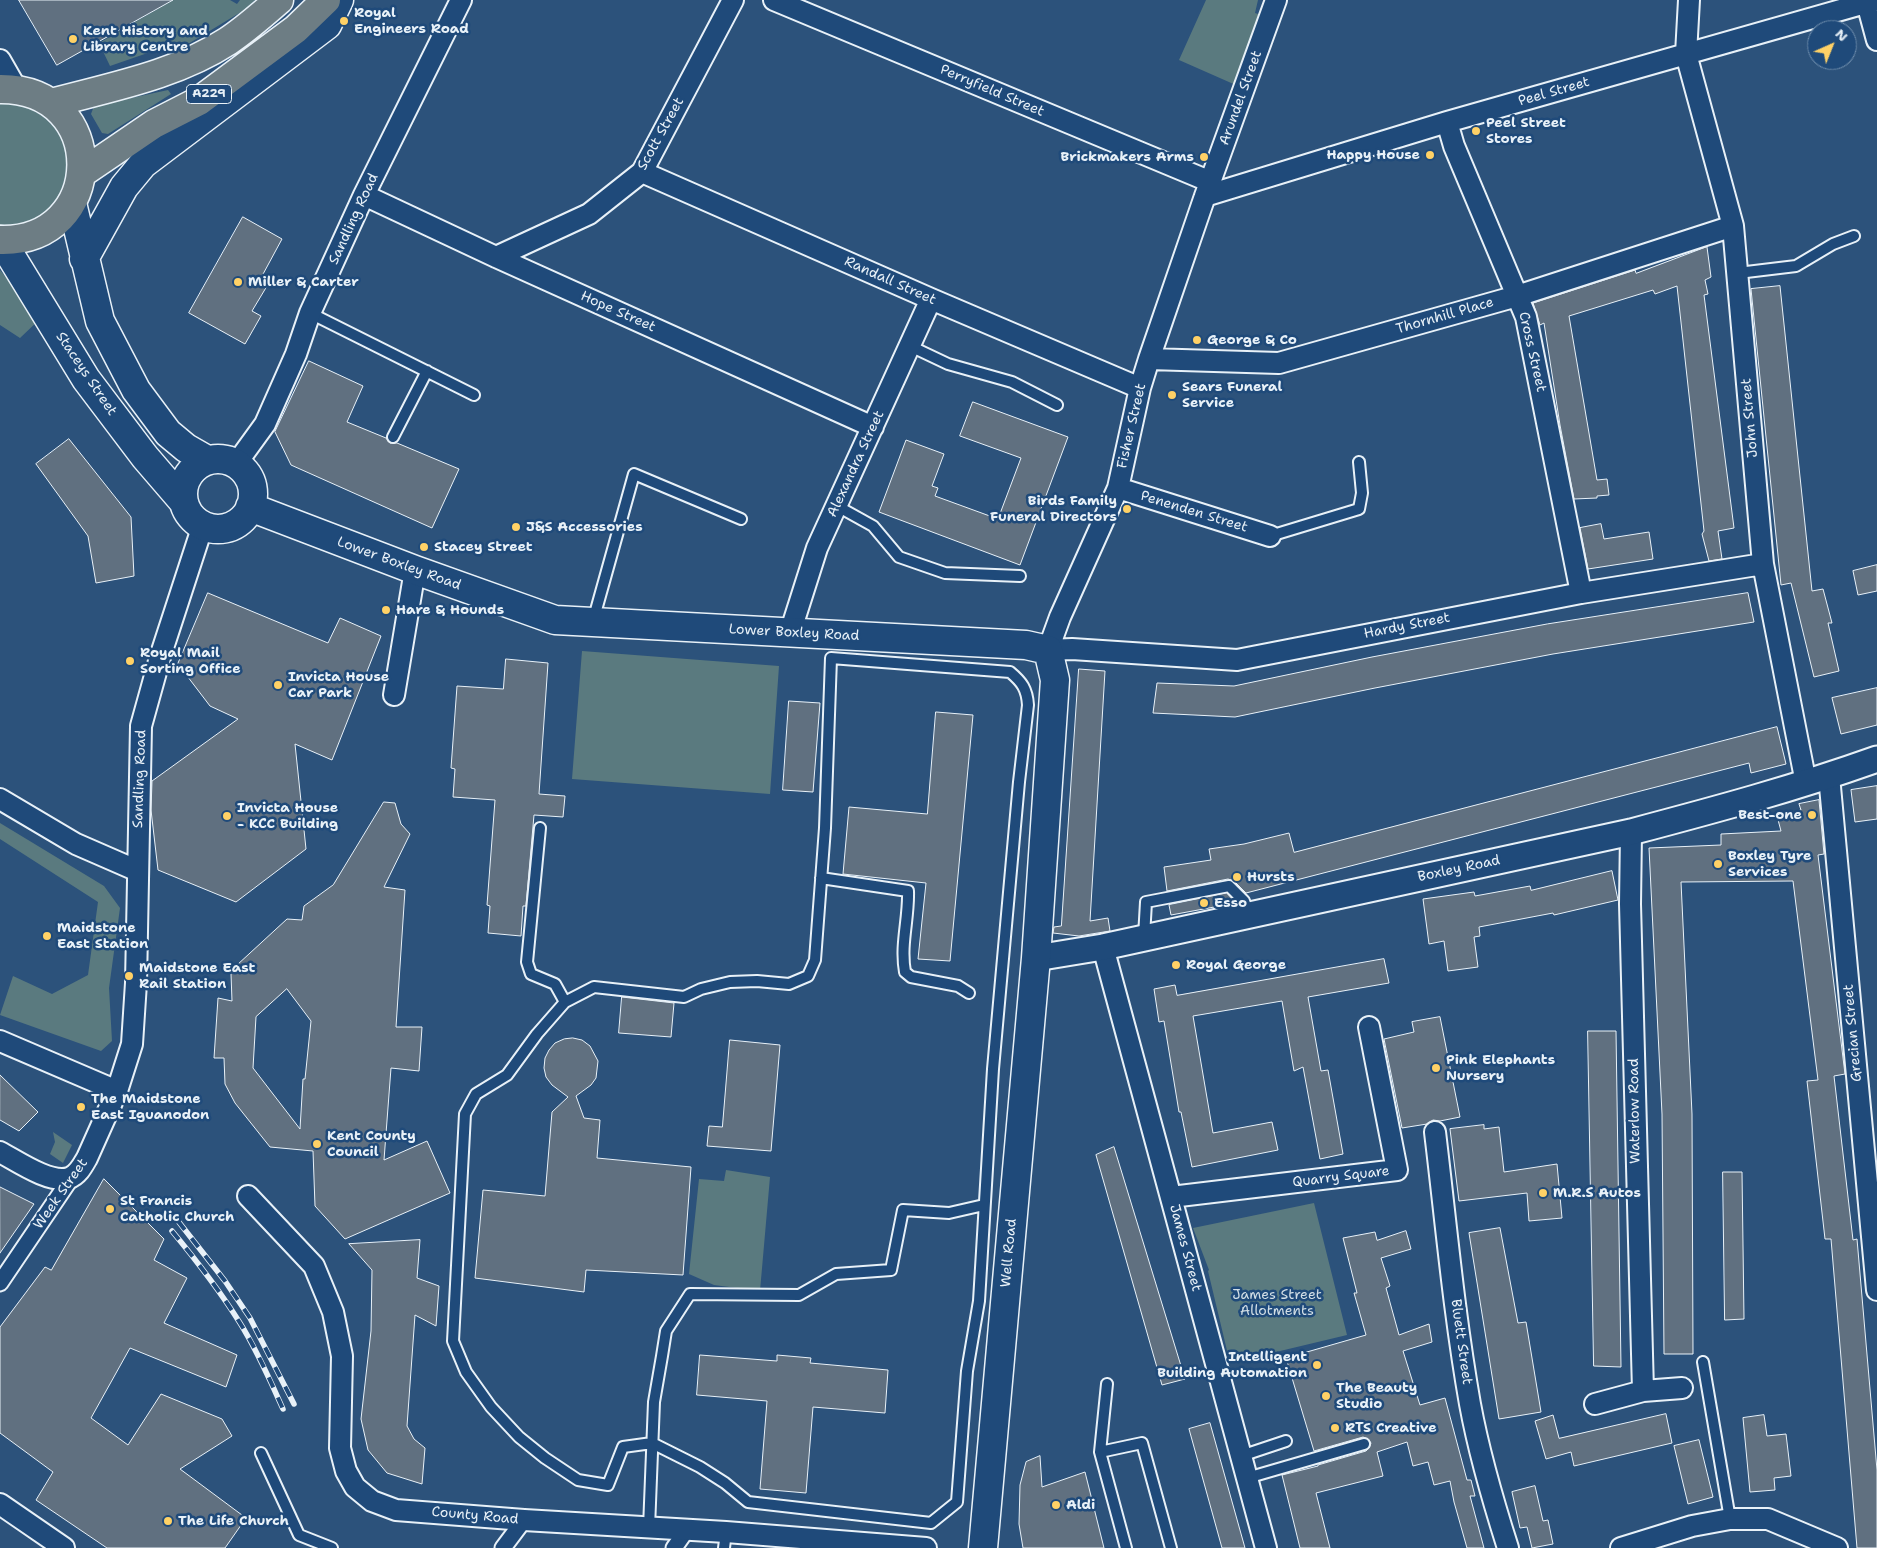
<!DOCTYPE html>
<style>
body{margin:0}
#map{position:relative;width:1877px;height:1548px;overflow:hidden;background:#2c527b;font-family:"Shantell Sans",sans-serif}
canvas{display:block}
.north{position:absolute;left:1807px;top:20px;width:50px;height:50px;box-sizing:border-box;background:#1f4a7a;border:1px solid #6f8dac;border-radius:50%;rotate:44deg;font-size:14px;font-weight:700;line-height:20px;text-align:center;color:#e8f1f8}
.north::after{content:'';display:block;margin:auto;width:18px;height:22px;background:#ffd166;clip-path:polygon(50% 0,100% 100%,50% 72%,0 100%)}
</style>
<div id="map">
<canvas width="1877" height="1548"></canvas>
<div class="north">N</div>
</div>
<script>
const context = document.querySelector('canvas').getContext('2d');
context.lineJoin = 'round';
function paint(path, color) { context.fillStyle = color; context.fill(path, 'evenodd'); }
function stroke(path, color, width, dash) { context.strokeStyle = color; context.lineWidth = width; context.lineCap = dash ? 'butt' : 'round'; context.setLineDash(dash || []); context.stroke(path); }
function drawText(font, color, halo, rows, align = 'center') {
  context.font = font + ' "Shantell Sans",sans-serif'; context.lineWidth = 5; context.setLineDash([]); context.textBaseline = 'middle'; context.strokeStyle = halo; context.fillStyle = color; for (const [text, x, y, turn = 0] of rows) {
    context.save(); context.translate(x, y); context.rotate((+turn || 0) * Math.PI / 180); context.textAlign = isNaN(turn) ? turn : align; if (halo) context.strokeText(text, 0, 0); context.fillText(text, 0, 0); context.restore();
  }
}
paint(new Path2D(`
 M 173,0 L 230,0 L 237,4 L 240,0 L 255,0 L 246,9 L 178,50 L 168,54 L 165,47 L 110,66 L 99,43 Z
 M 1206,0 L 1258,0 L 1255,13 L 1261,15 L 1238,86 L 1179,60 Z
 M 168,90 L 171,94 L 108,134 L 102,133 L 91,114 L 94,106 Z
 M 0,103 C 56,101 90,164 52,207 C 45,214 36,222 27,224 C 19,226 9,226 0,227 Z
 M 0,270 L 40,319 L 20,338 L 0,325 Z
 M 582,651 L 779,666 L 770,794 L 572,779 Z
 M 0,823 L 104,886 L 120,908 L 109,988 L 112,1041 L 101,1051 L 0,1015 L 13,976 L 52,994 L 88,975 L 98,902 L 0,839 Z
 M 53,1132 L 72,1145 L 63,1163 L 50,1154 L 55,1142 Z
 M 726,1170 L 770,1177 L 760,1291 L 714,1285 L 689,1274 L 699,1179 L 724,1181 Z
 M 1314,1203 L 1347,1335 L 1230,1363 L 1208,1271 L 1209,1270 L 1193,1228 Z`), '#5a7a7f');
const building = new Path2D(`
 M 19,0 L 173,0 L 57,65 Z
 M 243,217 L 282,239 L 262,276 L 270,281 L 252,311 L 261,316 L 245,344 L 189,313 Z
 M 1707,247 L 1711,277 L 1705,280 L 1708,294 L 1704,295 L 1734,528 L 1718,531 L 1722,559 L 1709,561 L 1702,534 L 1704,531 L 1677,286 L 1655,294 L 1653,290 L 1569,316 L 1597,480 L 1607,479 L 1609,495 L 1597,496 L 1597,498 L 1574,499 L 1560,425 L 1544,323 L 1540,325 L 1533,303 L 1635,270 L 1636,273 Z
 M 1780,286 L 1812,591 L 1823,589 L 1832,623 L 1828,623 L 1839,671 L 1814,677 L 1791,583 L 1781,585 L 1751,289 Z
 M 309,361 L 363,386 L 347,422 L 386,438 L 390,443 L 397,443 L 459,469 L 432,528 L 291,465 L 275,432 Z
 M 973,402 L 1068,437 L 1020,565 L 879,512 L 906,440 L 944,454 L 932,486 L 938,488 L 935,496 L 998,519 L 1021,458 L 960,436 Z
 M 69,439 L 131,517 L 134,576 L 96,583 L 88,536 L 36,464 Z
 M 1601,524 L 1604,539 L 1649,532 L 1653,559 L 1588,569 L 1580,528 Z
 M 1877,565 L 1877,591 L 1858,595 L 1853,571 Z
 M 208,593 L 328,643 L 340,618 L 381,636 L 332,760 L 295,744 L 306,849 L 236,902 L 158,870 L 151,810 L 152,781 L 238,719 L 210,706 L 178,664 Z
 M 1748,593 L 1754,622 L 1553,654 L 1375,688 L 1235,717 L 1153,713 L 1157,683 L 1234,686 L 1372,657 L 1547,624 Z
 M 506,659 L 548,663 L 539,794 L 565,796 L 563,817 L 534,815 L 526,906 L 523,906 L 521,936 L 488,933 L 490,906 L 487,905 L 495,800 L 453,797 L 455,769 L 451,768 L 457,686 L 503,689 Z
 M 1079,669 L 1105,671 L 1090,921 L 1108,918 L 1110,931 L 1079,936 L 1053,933 L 1054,927 L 1061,926 Z
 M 1877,688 L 1877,725 L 1841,734 L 1832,698 Z
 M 789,701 L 820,703 L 813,792 L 783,790 Z
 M 936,712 L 973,715 L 950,961 L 918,959 L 926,883 L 843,874 L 849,807 L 927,814 Z
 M 1777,727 L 1786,764 L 1751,773 L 1749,763 L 1246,893 L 1234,881 L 1228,879 L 1167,891 L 1164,867 L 1211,860 L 1209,849 L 1244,844 L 1289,833 L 1294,852 Z
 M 1877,786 L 1877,819 L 1855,822 L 1851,790 Z
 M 1819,800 L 1824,854 L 1818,855 L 1845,1074 L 1834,1076 L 1853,1240 L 1857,1239 L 1877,1470 L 1877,1548 L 1857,1548 L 1831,1239 L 1825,1239 L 1807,1081 L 1818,1080 L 1793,881 L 1681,882 L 1692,1114 L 1693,1354 L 1664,1354 L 1662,1114 L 1649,848 L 1721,845 L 1721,834 L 1781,831 L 1777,816 L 1801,810 L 1799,804 Z
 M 384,802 L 395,803 L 401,824 L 410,834 L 384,887 L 405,890 L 396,1027 L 422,1027 L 419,1071 L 391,1068 L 384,1160 L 427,1141 L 450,1193 L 345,1239 L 315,1206 L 313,1151 L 270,1147 L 235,1103 L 225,1084 L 224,1058 L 214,1058 L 218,998 L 232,1001 L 231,974 L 237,965 L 287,919 L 302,920 L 304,906 L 333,885 ZM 287,989 L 311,1021 L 305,1079 L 303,1079 L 300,1129 L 253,1068 L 256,1017 Z
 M 1612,871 L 1618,900 L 1554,915 L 1553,913 L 1479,927 L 1480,936 L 1474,937 L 1478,967 L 1448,971 L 1444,941 L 1429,944 L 1423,899 L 1474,892 L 1475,896 L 1530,886 L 1531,890 Z
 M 1227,893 L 1236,903 L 1171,915 L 1169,905 Z
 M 1384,959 L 1389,983 L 1308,997 L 1321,1071 L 1328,1070 L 1343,1154 L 1320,1159 L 1303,1067 L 1294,1071 L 1282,1001 L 1193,1016 L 1213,1133 L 1272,1122 L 1278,1150 L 1192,1167 L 1181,1112 L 1179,1112 L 1164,1021 L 1159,1022 L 1154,989 L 1175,985 L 1177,995 Z
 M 622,997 L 674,1003 L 671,1037 L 619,1033 Z
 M 1440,1017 L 1460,1117 L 1440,1121 L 1433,1120 L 1427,1124 L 1402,1128 L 1384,1039 L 1414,1032 L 1412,1022 Z
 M 1588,1031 L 1616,1031 L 1621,1367 L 1594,1366 Z
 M 573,1038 L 582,1040 L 590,1046 L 598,1061 L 596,1078 L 591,1085 L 576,1096 L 584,1118 L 600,1120 L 597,1158 L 691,1167 L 683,1275 L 586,1270 L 584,1292 L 475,1278 L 483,1190 L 545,1196 L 552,1112 L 568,1097 L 552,1085 L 546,1077 L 544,1068 L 545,1058 L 549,1050 L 555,1043 L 564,1039 Z
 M 730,1040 L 780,1045 L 771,1151 L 707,1146 L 709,1126 L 722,1127 Z
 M 0,1075 L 38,1112 L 19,1131 L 0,1120 Z
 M 1484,1125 L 1484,1129 L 1499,1127 L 1504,1172 L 1557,1164 L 1562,1218 L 1529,1221 L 1527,1193 L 1459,1201 L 1450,1129 Z
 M 1114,1147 L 1185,1379 L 1162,1385 L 1096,1155 Z
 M 1723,1172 L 1742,1172 L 1744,1319 L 1725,1320 Z
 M 104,1179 L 164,1239 L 154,1260 L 187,1278 L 164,1323 L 237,1355 L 226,1387 L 130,1348 L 91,1418 L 128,1445 L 161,1394 L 222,1419 L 232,1436 L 180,1469 L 246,1518 L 225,1548 L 107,1548 L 36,1500 L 53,1472 L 0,1433 L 0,1327 L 45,1267 L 51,1270 Z
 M 0,1187 L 34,1204 L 0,1253 Z
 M 1500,1228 L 1518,1323 L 1526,1322 L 1541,1412 L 1499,1419 L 1469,1233 Z
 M 1406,1231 L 1411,1249 L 1381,1258 L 1390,1286 L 1386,1288 L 1399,1335 L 1429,1324 L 1432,1342 L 1403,1351 L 1420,1405 L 1445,1398 L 1467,1480 L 1471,1480 L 1475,1496 L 1470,1496 L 1484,1548 L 1467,1548 L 1454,1502 L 1450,1481 L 1434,1485 L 1428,1462 L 1413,1466 L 1407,1442 L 1377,1452 L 1383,1476 L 1316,1493 L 1330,1548 L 1300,1548 L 1282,1475 L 1318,1466 L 1318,1465 L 1366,1451 L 1369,1448 L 1371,1443 L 1368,1439 L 1363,1437 L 1314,1451 L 1286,1358 L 1366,1335 L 1354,1293 L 1357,1293 L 1343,1238 L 1375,1232 L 1377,1240 Z
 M 420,1240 L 417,1278 L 439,1286 L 436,1326 L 415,1315 L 407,1426 L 414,1439 L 425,1448 L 422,1484 L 387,1473 L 368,1450 L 361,1419 L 371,1331 L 372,1270 L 349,1244 Z
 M 700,1355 L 777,1361 L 777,1355 L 811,1358 L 810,1363 L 888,1370 L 885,1413 L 813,1407 L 806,1493 L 760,1489 L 767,1401 L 697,1395 Z
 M 1666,1414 L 1672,1443 L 1574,1466 L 1571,1452 L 1546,1459 L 1535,1421 L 1553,1415 L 1559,1438 Z
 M 1764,1415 L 1767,1436 L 1786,1434 L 1791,1476 L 1774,1478 L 1775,1490 L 1750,1492 L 1743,1418 Z
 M 1210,1423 L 1245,1548 L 1222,1548 L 1189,1429 Z
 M 1699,1440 L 1713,1497 L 1688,1504 L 1674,1446 Z
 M 1040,1456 L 1042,1487 L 1085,1472 L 1104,1548 L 1023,1548 L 1019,1524 L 1020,1485 L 1026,1462 Z
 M 1535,1486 L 1543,1521 L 1548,1520 L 1553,1544 L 1532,1548 L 1527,1527 L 1520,1528 L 1512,1492 Z`);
paint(building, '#607080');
stroke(building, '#e8f1f8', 1);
const service = new Path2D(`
 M 1738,273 L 1796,266 L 1833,244 L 1854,236
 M 310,313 L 474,395
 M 910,346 L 948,364 L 1012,382 L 1057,405
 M 393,437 L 427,371
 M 837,506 L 873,526 L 899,557 L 945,573 L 1020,576
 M 1270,536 L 1359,509 L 1362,493 L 1359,462
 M 593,621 L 634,474 L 741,519
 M 831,658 L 1010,672 C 1022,682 1027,689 1028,705 L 1019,782 L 993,1069 L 979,1301 L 967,1371 L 957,1502 L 931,1523 L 748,1502 L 725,1483 L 700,1467 L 652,1443 L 623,1447 L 608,1485 L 578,1480 L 545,1458 L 519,1437 L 491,1407 L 466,1372 L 453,1341 L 465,1114 L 476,1094 L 507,1075 L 537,1034 L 565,1002 L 594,987 L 684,997 L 701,989 L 730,982 L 757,981 L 789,984 L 808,976 L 815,960 L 825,828 Z
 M 540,828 L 527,962 L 531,974 L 555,984 L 565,1002
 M 821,878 L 908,891 C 909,919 900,944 905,972 L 911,977 L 958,986 L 969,993
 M 1144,937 L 1146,902 L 1229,886 L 1244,901 L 1249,915
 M 1703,1362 L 1730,1519
 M 1107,1384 L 1100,1452 L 1126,1548
 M 1100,1452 L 1142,1443 L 1171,1548
 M 261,1453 L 299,1535 L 332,1548
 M 1241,1456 L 1286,1441
 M 1247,1478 L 1364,1444
 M 649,1528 L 654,1402 L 662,1356 L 666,1331 L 690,1294 L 799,1295 L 836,1274 L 891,1270 L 903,1210 L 949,1213 L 984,1205
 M 724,1548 L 726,1532`);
const pedestrian = new Path2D(`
 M 0,1283 L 71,1178
 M 503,1548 L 524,1520
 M 674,1548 L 686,1531`);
const minor = new Path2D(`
 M 774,0 L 1211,182
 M 1276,0 L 1205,196 L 1149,359 L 1140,388 L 1118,488 L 1060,617 L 1048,650 L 1072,649 L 1237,660 L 1581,593 L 1763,564
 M 1689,0 L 1686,54 L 1733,226 L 1763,564 L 1806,783
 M 1867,3 L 1877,40
 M 0,60 L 16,88
 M 1447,122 L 1454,146 L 1526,317 L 1581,593
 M 642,172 L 931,299 L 1140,388
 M 364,195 L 496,257 L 873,427
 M 1205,196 L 1447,122 L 1876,0
 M 496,257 L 589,214 L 642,172 L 733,0
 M 1149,359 L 1279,363 L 1517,296 L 1733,226
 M 236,464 L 265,424 L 296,354 L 310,313 L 364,195 L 461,0
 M 1118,488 L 1270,536
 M 790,633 L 817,548 L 931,299
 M 394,695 L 415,570
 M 1829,776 L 1877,1290
 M 0,799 L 76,844 L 138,871
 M 1631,832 L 1630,904 L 1643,1391
 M 1103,947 L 1266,1548
 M 0,1041 L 117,1091
 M 1435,1132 C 1446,1223 1454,1314 1470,1404 C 1479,1453 1493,1501 1508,1548
 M 0,1152 C 17,1161 50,1184 69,1178 C 78,1175 83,1165 87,1158 L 117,1091 L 132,1044 L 136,983 L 141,726 L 161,654 L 203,525
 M 248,1196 L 314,1266 L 333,1312 L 342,1356 L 340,1448 L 346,1471 L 355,1487 L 372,1501 L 396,1510 L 524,1520 L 726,1532 L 926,1548
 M 1171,1197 L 1397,1170 L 1369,1027
 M 1595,1404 L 1643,1391 L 1682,1388
 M 0,1504 L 64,1548
 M 1621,1548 L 1692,1526 L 1730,1519 L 1768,1519 L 1837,1548`);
const tertiary = new Path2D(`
 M 1036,958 L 1103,947 L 1631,832 C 1714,810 1796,788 1877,759`);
const secondary = new Path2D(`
 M 72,203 L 100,321 L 136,390 L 168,433 L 186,448 L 207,460
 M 1,240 L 86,379 L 145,457 L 182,500
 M 84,259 L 124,187 L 143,164 L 327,25 L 339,0
 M183 494a35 35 0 1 1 70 0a35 35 0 1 1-70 0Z
 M 250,507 L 415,570 L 555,620 L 1026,645 L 1048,650 L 1055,680 L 1036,958 L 983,1548`);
const trunk = new Path2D(`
 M 0,89 C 110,88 107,243 0,240
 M 52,103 C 111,87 176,75 228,41 C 246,29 263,14 279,0
 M 82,173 L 154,124 L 199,101 L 296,29 L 326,0`);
stroke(service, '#e8f1f8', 14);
stroke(pedestrian, '#e8f1f8', 19);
stroke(minor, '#e8f1f8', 24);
stroke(tertiary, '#e8f1f8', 29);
stroke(secondary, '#e8f1f8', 31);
stroke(trunk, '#e8f1f8', 31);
stroke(service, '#1f4a7a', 10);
stroke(pedestrian, '#1f4a7a', 15);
stroke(minor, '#1f4a7a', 20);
stroke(tertiary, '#1f4a7a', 25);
stroke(secondary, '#1f4a7a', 28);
stroke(trunk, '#6d7d84', 28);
const rail = new Path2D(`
 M 178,1221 L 225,1281 L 250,1318 L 294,1404
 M 172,1231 C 196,1260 220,1291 240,1323 C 257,1350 270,1380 283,1409`);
stroke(rail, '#e8f1f8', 5.5);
stroke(rail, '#1f4a7a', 4, [11]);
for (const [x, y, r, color] of [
 [344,21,5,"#ffd166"],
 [73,39,5,"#ffd166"],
 [1476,131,5,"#ffd166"],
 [1430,155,5,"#ffd166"],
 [1204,157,5,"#ffd166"],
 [238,282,5,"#ffd166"],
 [1197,340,5,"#ffd166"],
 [1172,395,5,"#ffd166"],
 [1127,509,5,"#ffd166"],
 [516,527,5,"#ffd166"],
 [424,547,5,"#ffd166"],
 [386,610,5,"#ffd166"],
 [130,661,5,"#ffd166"],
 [278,685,5,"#ffd166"],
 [1812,815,5,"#ffd166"],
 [227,816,5,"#ffd166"],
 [1718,864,5,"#ffd166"],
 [1237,877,5,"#ffd166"],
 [1204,903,5,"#ffd166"],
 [47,936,5,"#ffd166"],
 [1176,965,5,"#ffd166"],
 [129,976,5,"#ffd166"],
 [1436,1068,5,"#ffd166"],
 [81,1107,5,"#ffd166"],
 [317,1144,5,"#ffd166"],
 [1543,1193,5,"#ffd166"],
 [110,1209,5,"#ffd166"],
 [1317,1365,5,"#ffd166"],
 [1326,1396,5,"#ffd166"],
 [1335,1428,5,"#ffd166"],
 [1056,1505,5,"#ffd166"],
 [168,1521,5,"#ffd166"]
]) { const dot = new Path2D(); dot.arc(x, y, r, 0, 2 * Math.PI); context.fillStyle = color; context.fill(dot); stroke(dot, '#1f4a7a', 2); }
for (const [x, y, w] of [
 [209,94,45]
]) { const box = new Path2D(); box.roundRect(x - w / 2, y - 9.5, w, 19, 4); context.fillStyle = '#1f4a7a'; context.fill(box); stroke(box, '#e8f1f8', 1); }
drawText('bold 12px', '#e8f1f8', null, [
 ["A229",209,94]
]);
drawText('bold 14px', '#e8f1f8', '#1f4a7a', [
 ["Royal",354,13],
 ["Engineers Road",354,29],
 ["Kent History and",83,31],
 ["Library Centre",83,47],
 ["Peel Street",1486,123],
 ["Stores",1486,139],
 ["Happy House",1420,155,"right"],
 ["Brickmakers Arms",1194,157,"right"],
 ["Miller & Carter",248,282],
 ["George & Co",1207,340],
 ["Sears Funeral",1182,387],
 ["Service",1182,403],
 ["Birds Family",1117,501,"right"],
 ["Funeral Directors",1117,517,"right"],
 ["J&S Accessories",526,527],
 ["Stacey Street",434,547],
 ["Hare & Hounds",396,610],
 ["Royal Mail",140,653],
 ["Sorting Office",140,669],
 ["Invicta House",288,677],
 ["Car Park",288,693],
 ["Invicta House",237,808],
 ["- KCC Building",237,824],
 ["Best-one",1802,815,"right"],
 ["Boxley Tyre",1728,856],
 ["Services",1728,872],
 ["Hursts",1247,877],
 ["Esso",1214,903],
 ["Maidstone",57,928],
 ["East Station",57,944],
 ["Royal George",1186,965],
 ["Maidstone East",139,968],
 ["Rail Station",139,984],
 ["Pink Elephants",1446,1060],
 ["Nursery",1446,1076],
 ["The Maidstone",91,1099],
 ["East Iguanodon",91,1115],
 ["Kent County",327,1136],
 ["Council",327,1152],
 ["M.R.S Autos",1553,1193],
 ["St Francis",120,1201],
 ["Catholic Church",120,1217],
 ["Intelligent",1307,1357,"right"],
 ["Building Automation",1307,1373,"right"],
 ["The Beauty",1336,1388],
 ["Studio",1336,1404],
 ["RTS Creative",1345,1428],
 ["Aldi",1066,1505],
 ["The Life Church",178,1521]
], 'left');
drawText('14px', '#e8f1f8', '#1f4a7a', [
 ["Perryfield Street",992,91,23],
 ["Peel Street",1554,92,-16],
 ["Arundel Street",1241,98,-70],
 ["Scott Street",661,134,-61],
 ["Sandling Road",354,219,-65],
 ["Randall Street",890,281,24],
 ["Hope Street",618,312,24],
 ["Thornhill Place",1445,316,-16],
 ["Cross Street",1532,352,77],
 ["Staceys Street",86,374,56],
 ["John Street",1750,418,-95],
 ["Fisher Street",1132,426,-77],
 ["Alexandra Street",856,464,-65],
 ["Penenden Street",1194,512,17],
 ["Lower Boxley Road",399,564,20],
 ["Hardy Street",1407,626,-11],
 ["Lower Boxley Road",794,633,3],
 ["Sandling Road",140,779,-88],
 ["Boxley Road",1459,869,-12],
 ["Grecian Street",1853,1033,-95],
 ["Waterlow Road",1635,1111,-91],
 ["Quarry Square",1341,1177,-7],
 ["Week Street",61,1194,-55],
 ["James Street",1185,1248,75],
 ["Well Road",1009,1253,-85],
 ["Bluett Street",1461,1342,82],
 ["County Road",475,1516,5]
]);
drawText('14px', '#d3dfe6', '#1f4a7a', [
 ["James Street",1277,1295],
 ["Allotments",1277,1311]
]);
</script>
